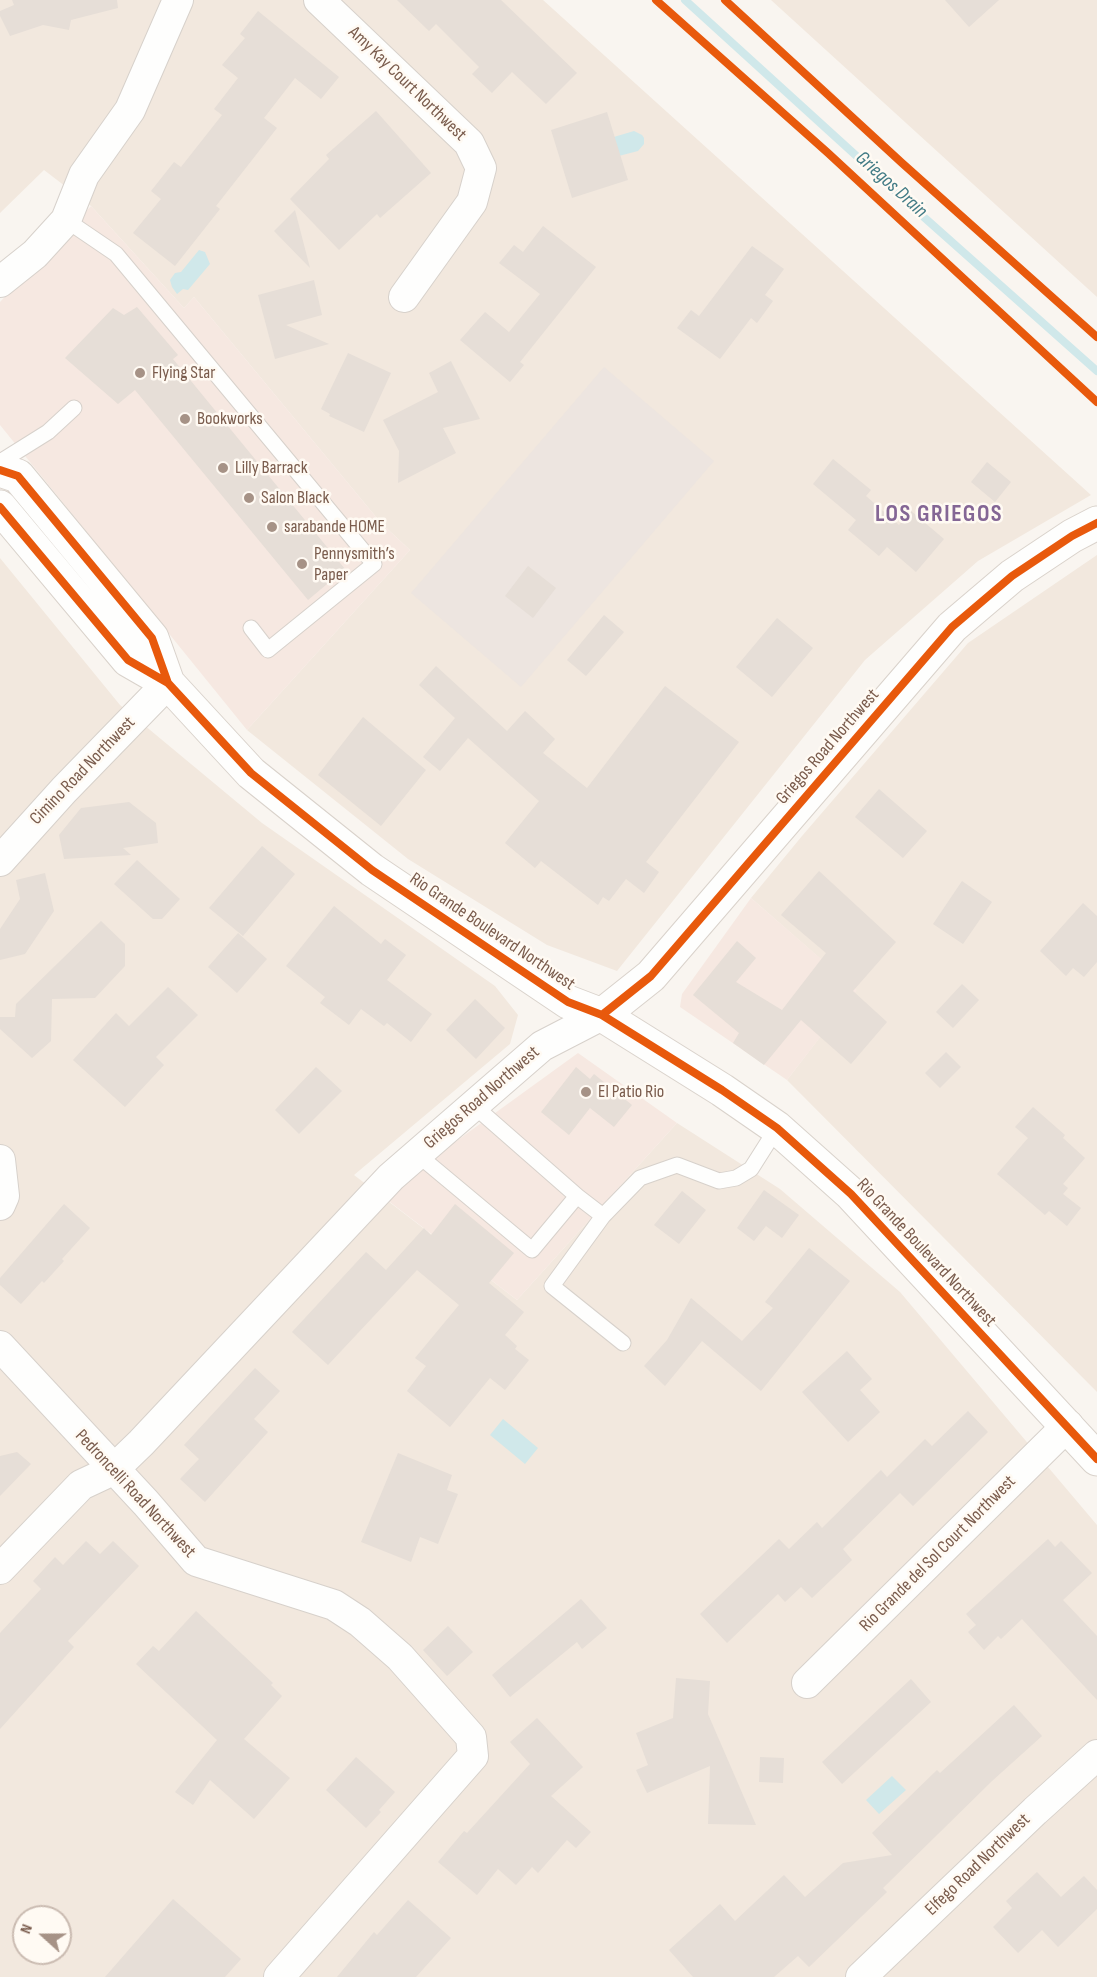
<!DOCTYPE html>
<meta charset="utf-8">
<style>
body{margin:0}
#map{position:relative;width:1097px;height:1977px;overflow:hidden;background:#f9f5f0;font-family:"Sofia Sans Condensed",sans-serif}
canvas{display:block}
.north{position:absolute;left:12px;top:1905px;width:60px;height:60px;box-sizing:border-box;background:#fffaf3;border:2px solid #cabbb1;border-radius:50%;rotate:291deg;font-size:16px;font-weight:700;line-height:24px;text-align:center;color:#7a5c4d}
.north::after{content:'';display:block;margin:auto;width:21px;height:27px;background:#a69286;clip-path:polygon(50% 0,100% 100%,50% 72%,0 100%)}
</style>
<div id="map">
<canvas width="1097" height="1977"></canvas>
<div class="north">N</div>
</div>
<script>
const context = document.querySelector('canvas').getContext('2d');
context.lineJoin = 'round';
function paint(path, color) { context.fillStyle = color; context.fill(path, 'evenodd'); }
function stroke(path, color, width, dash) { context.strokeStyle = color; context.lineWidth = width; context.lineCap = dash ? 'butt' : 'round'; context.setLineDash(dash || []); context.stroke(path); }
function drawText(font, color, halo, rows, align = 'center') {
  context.font = font + ' "Sofia Sans Condensed",sans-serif'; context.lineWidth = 5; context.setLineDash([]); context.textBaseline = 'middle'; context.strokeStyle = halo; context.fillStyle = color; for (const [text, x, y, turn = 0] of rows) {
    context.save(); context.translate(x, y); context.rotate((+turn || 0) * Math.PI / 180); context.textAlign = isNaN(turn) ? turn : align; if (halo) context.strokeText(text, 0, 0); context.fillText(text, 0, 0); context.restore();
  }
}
paint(new Path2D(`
 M 0,0 L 543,0 L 1091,495 L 978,561 L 865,660 L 617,971 L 547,945 L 408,859 L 247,730 L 410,550 L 381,523 L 194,297 L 184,308 L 91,206 L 44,170 L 0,213 Z
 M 771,0 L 1097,0 L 1097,297 Z
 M 1097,555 L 1097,1392 L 787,1080 L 856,990 L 751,898 L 802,836 L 968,643 Z
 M 0,558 L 120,705 L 262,823 L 495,986 L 518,1015 L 510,1044 L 354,1175 L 517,1300 L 677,1123 L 780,1189 L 900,1292 L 1097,1525 L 1097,1977 L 0,1977 ZM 24,1917 L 60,1917 L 60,1953 L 24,1953 Z`), '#f2e8de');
paint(new Path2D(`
 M 91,206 L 184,308 L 194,297 L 381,523 L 410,550 L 247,730 L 0,425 L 0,302 Z
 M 751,898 L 857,990 L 787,1080 L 680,1007 L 682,994 Z
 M 578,1053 L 677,1123 L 517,1300 L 386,1199 L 415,1171 Z`), '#f6e8e1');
paint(new Path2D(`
 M 604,367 L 714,461 L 521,687 L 411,593 Z`), '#ede5e0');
paint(new Path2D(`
 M 634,131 L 642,135 L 644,138 L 644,144 L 638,151 L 611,158 L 607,139 Z
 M 199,250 L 205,252 L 210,264 L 188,290 L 183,289 L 177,294 L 172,287 L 170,280 L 175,273 L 181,272 Z
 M 503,1419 L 538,1448 L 525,1464 L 490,1435 Z
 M 892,1776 L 906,1790 L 879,1814 L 866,1800 Z`), '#d0e8ea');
stroke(new Path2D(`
 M 685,0 L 917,211 L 1097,371`), '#d0e8ea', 8);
paint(new Path2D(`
 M 12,0 L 117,0 L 118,8 L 71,20 L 69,30 L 43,25 L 10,36 L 0,16 L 0,11 L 14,5 Z
 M 397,0 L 501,0 L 577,73 L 546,104 L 512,72 L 492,93 L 472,74 L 479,67 L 436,24 L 429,31 Z
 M 945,0 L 999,0 L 969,27 Z
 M 258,11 L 339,77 L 321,99 L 295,78 L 264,118 L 277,128 L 216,206 L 220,209 L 175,266 L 133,233 L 161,199 L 151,191 L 174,162 L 181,167 L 222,115 L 214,109 L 238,78 L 222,65 L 245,38 L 240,34 Z
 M 376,111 L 431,173 L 380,218 L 377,214 L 339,250 L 290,199 L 329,159 L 326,155 Z
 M 607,112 L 628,180 L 572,198 L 551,130 Z
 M 295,210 L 310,268 L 274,231 Z
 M 543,226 L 596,267 L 520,362 L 524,365 L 510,382 L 460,340 L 485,312 L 509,332 L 540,294 L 499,263 L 514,245 L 523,252 Z
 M 752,246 L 784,269 L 765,295 L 773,301 L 757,323 L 751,318 L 720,359 L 677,328 L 691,310 L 699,316 Z
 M 314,280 L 322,315 L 286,325 L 329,344 L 275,359 L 258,295 Z
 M 137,307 L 178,355 L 173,359 L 345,569 L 308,600 L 135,390 L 118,404 L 65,358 L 113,308 L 124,315 Z
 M 348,353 L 391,373 L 364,432 L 329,416 L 330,414 L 321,409 Z
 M 451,361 L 480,419 L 443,428 L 456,453 L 398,483 L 399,451 L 383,420 L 438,392 L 429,373 Z
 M 833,459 L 871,490 L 866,496 L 899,525 L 911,511 L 944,539 L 916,572 L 887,547 L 879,556 L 848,530 L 856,520 L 813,484 Z
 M 987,462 L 1011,482 L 995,502 L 971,482 Z
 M 528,566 L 556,588 L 533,618 L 505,596 Z
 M 604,615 L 624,632 L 586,676 L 567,660 Z
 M 777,618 L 813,648 L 772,697 L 736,667 Z
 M 436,666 L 507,731 L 525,711 L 555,739 L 543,753 L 587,788 L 665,686 L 739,742 L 646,862 L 659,872 L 644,893 L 626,879 L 609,901 L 603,897 L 598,905 L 541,861 L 535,868 L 505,843 L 539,801 L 468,738 L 440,771 L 423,757 L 455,718 L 419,685 Z
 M 363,717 L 426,770 L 381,826 L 318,775 Z
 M 879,789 L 927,831 L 903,858 L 855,817 Z
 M 129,802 L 156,823 L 158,843 L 123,848 L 131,855 L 64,859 L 59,835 L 81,808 Z
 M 262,846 L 295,874 L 243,936 L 209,908 Z
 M 137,860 L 180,899 L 162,919 L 153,919 L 114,884 Z
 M 819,871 L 896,942 L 853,991 L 887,1022 L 851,1064 L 801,1020 L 764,1065 L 733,1043 L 739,1033 L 693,995 L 737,941 L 756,958 L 736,982 L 782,1010 L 826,953 L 781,915 Z
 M 45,873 L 54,911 L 25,954 L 0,960 L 0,929 L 20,899 L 16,880 Z
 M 962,881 L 992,902 L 963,944 L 933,924 Z
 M 1083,903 L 1097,916 L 1097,962 L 1084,977 L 1073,968 L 1066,976 L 1040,951 Z
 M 334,906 L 381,944 L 385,939 L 406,955 L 387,980 L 432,1014 L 411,1042 L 387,1023 L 384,1026 L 361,1009 L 349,1025 L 320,1003 L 325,997 L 286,966 Z
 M 101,921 L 125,944 L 125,966 L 95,998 L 52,999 L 51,1041 L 32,1058 L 0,1029 L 0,1017 L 15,1017 L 16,1004 Z
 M 238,933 L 267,959 L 237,993 L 208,967 Z
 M 962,984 L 979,1000 L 953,1028 L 936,1012 Z
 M 168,987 L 198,1015 L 156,1057 L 164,1065 L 125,1107 L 73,1060 L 116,1013 L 129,1026 Z
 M 475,999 L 505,1028 L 476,1059 L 446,1030 Z
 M 946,1052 L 961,1067 L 940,1088 L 925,1073 Z
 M 316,1067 L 342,1091 L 299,1134 L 275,1110 Z
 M 576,1067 L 590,1079 L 594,1074 L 632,1105 L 614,1127 L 590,1108 L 569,1135 L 541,1112 Z
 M 1033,1107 L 1065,1135 L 1063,1138 L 1085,1158 L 1063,1184 L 1068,1188 L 1063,1194 L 1081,1208 L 1067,1226 L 1049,1211 L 1045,1215 L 997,1174 L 1028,1138 L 1015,1127 Z
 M 764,1190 L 799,1215 L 782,1238 L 766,1226 L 754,1241 L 737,1228 Z
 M 682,1191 L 706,1210 L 679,1244 L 654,1225 Z
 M 64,1204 L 90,1228 L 62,1259 L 64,1261 L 44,1283 L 42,1281 L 21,1304 L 0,1285 L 0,1278 Z
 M 455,1204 L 514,1253 L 489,1283 L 524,1312 L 505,1335 L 517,1346 L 515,1349 L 529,1360 L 505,1390 L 490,1378 L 450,1427 L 407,1391 L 426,1366 L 415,1358 L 459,1305 L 417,1270 L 328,1365 L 292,1332 L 366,1252 L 386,1270 L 424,1228 L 431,1235 Z
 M 809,1248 L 850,1281 L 761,1391 L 702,1341 L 665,1386 L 644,1366 L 667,1340 L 691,1298 L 742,1341 L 773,1308 L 765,1302 Z
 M 847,1351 L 872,1379 L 860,1390 L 880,1412 L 848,1442 L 802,1392 Z
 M 255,1368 L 280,1391 L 254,1419 L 268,1432 L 205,1502 L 180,1479 L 199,1459 L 184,1445 Z
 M 968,1411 L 988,1432 L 913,1506 L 900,1493 L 843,1549 L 852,1560 L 812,1598 L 801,1587 L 785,1602 L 778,1594 L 727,1643 L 700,1614 L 779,1539 L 789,1549 L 817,1522 L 822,1528 L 881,1470 L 887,1477 L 925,1439 L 932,1446 Z
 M 17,1452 L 31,1464 L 0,1496 L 0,1456 Z
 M 398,1453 L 452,1475 L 447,1490 L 458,1494 L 438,1544 L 420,1537 L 411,1562 L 361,1542 Z
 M 1048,1539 L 1055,1547 L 1061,1541 L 1092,1573 L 1063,1600 L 1097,1636 L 1097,1700 L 1022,1619 L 1001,1639 L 998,1636 L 984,1650 L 968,1632 L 976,1625 L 966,1614 Z
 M 86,1541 L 100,1554 L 113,1541 L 139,1566 L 68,1641 L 74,1647 L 0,1729 L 0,1633 L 41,1589 L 33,1581 L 55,1557 L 63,1565 Z
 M 581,1599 L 607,1628 L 582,1649 L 577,1642 L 510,1697 L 492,1675 Z
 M 196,1611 L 273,1683 L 271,1685 L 282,1696 L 244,1739 L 290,1778 L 254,1819 L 210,1780 L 193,1805 L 175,1792 L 217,1740 L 136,1664 L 153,1646 L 159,1651 Z
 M 448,1626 L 473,1652 L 447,1676 L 423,1650 Z
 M 676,1678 L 710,1681 L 708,1714 L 756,1825 L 708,1824 L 710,1766 L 647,1793 L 636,1770 L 648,1765 L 636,1733 L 673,1718 Z
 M 911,1679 L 931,1702 L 842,1784 L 822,1762 Z
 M 1014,1705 L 1042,1736 L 992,1781 L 883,1888 L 887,1892 L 809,1967 L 798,1956 L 774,1977 L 693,1977 L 669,1950 L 720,1904 L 735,1921 L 784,1875 L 805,1897 L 843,1863 L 892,1855 L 872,1833 L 937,1770 L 940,1773 Z
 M 537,1718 L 583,1767 L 551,1796 L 591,1832 L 576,1848 L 567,1840 L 538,1873 L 532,1867 L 516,1885 L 498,1869 L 477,1895 L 438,1862 L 464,1831 L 467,1833 L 530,1764 L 510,1742 Z
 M 356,1757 L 395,1792 L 379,1810 L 381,1812 L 366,1828 L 326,1790 Z
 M 760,1757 L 784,1758 L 783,1783 L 759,1782 Z
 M 1037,1872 L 1061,1897 L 1084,1876 L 1097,1890 L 1097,1909 L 1058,1947 L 1042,1930 L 1018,1953 L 993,1927 L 1012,1908 L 1006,1901 Z
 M 173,1899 L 241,1959 L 225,1977 L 105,1977 Z
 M 408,1900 L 451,1938 L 416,1977 L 337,1977 L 374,1932 L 377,1935 Z`), '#e6ded7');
const lane = new Path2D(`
 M 66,220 L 116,254 L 374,564 L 268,650 L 251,628
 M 0,462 L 48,432 L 74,408
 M 417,1154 L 532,1250 L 577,1196 L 472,1104
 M 577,1196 L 603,1216
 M 623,1343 L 552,1286 L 603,1216 L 640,1178 L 677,1165 L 719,1181 L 736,1178 L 751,1169 L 777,1128`);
const street = new Path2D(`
 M 319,0 L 469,143 L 481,168 L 472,202 L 404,297
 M 0,282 L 35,254 L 66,220 L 84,175 L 130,110 L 178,0
 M 0,861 L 64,790 L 168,683
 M 0,1160 L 4,1196 L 0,1205
 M 0,1346 L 146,1503 L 196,1561 L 334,1605 L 360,1622 L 400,1657 L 471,1737 L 473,1756 L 279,1977
 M 0,1569 L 81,1485 L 113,1470 L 141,1443 L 391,1177 L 542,1046 L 602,1015
 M 807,1683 L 1068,1425
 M 861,1977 L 1035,1811 L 1097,1755`);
const secondary = new Path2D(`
 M 0,470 L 18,476 L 152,638 L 168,683
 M 0,507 L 128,660 L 168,683 L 251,773 L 372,870 L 568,1002 L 602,1015 L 722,1090 L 777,1128 L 851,1194 L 1097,1459
 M 602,1015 L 651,976 L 952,627 L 1012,576 L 1072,536 L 1097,523`);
stroke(lane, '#d7d1cb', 17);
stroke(street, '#d7d1cb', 32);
stroke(secondary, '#d9d2cb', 35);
stroke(lane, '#fefefd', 15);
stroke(street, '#fefefd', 30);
stroke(secondary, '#fefefd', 33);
stroke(new Path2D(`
 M 656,0 L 828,153 L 1097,402
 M 725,0 L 902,163 L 1097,337
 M 0,470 L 18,476 L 152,638 L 168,683
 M 0,507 L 128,660 L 168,683 L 251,773 L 372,870 L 568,1002 L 602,1015 L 722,1090 L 777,1128 L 851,1194 L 1097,1459
 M 602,1015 L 651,976 L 952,627 L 1012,576 L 1072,536 L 1097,523`), '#e8590c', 8);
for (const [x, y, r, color] of [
 [140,373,6,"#a69286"],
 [185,419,6,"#a69286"],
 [223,468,6,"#a69286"],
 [249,498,6,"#a69286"],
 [272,527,6,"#a69286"],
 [302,564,6,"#a69286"],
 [586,1092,6,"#a69286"]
]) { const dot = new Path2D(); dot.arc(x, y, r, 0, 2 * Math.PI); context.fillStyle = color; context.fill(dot); stroke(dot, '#fffaf3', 2); }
drawText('18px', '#7a5c4d', '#fffaf3', [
 ["Amy Kay Court Northwest",407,84,44],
 ["Griegos Road Northwest",828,747,-49],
 ["Cimino Road Northwest",83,771,-46],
 ["Rio Grande Boulevard Northwest",492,932,34],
 ["Griegos Road Northwest",482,1098,-41],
 ["Rio Grande Boulevard Northwest",926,1253,47],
 ["Pedroncelli Road Northwest",135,1494,47],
 ["Rio Grande del Sol Court Northwest",938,1554,-45],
 ["Elfego Road Northwest",978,1865,-44]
]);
drawText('18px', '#7a5c4d', '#fffaf3', [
 ["Flying Star",152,373],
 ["Bookworks",197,419],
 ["Lilly Barrack",235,468],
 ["Salon Black",261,498],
 ["sarabande HOME",284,527],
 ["Pennysmith’s",314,554],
 ["Paper",314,575],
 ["El Patio Rio",598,1092]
], 'left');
drawText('italic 20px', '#437c86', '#fffaf3', [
 ["Griegos Drain",891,185,42]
]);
context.letterSpacing = '1.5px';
drawText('bold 24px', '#846695', '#fffaf3', [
 ["LOS GRIEGOS",939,515]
]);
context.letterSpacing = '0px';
</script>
